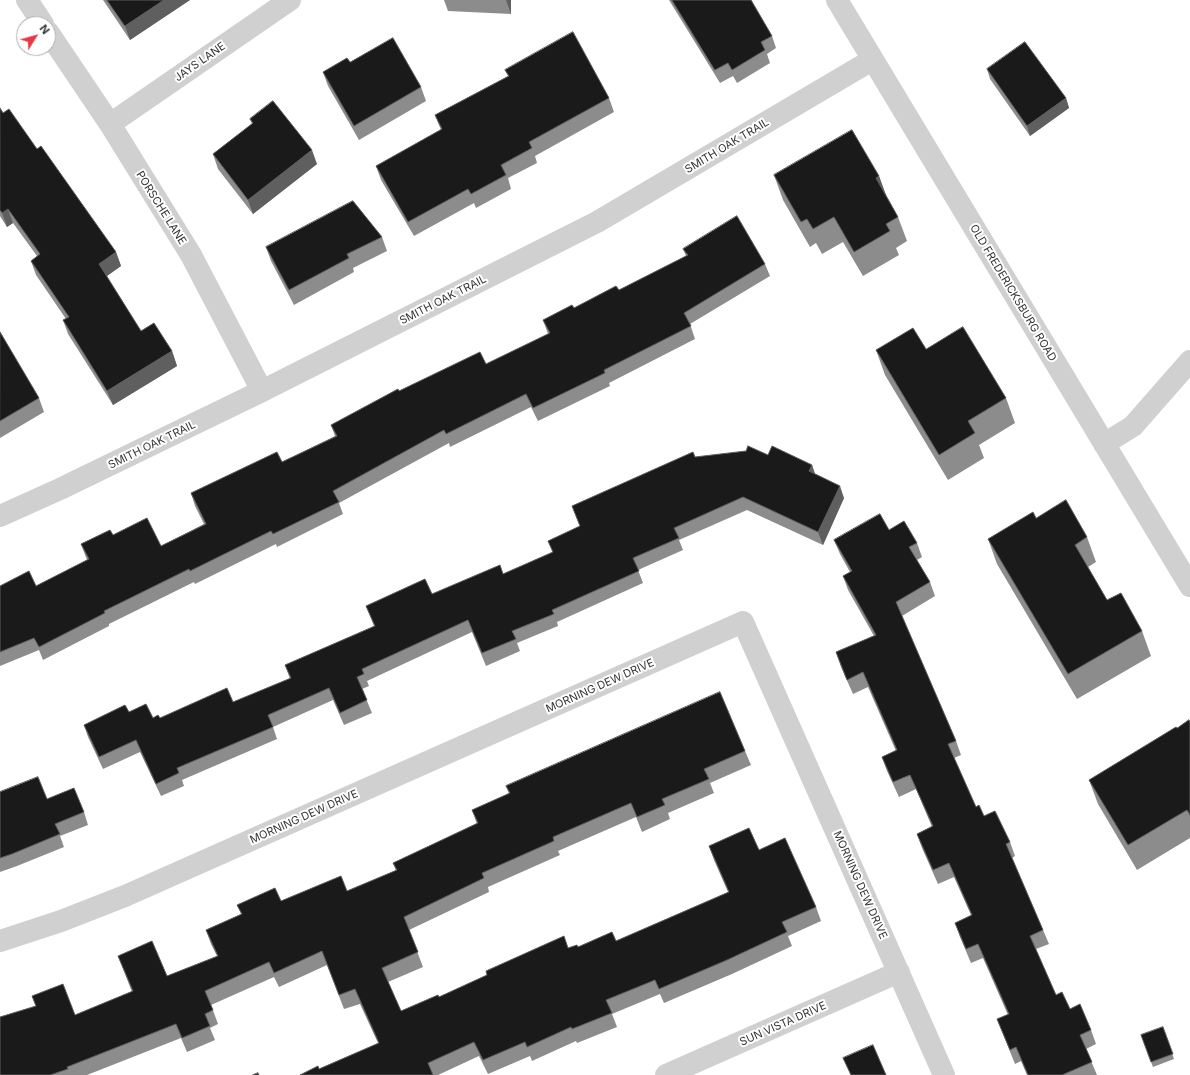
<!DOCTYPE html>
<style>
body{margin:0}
#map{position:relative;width:1190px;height:1075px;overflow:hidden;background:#fff;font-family:Inter,sans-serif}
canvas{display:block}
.north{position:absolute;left:16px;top:16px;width:40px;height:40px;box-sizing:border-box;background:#fff;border:1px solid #adadad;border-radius:50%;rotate:53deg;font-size:11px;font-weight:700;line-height:16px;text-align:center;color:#333}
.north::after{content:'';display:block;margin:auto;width:14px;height:18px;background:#e63946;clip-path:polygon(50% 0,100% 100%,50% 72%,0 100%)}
</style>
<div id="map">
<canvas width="1190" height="1075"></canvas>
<div class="north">N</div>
</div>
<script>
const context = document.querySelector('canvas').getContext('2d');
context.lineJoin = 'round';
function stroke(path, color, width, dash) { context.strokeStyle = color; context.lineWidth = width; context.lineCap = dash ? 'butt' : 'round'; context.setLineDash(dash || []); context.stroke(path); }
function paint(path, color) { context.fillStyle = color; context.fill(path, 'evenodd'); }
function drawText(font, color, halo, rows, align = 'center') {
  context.font = font + ' Inter,sans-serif'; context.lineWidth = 4; context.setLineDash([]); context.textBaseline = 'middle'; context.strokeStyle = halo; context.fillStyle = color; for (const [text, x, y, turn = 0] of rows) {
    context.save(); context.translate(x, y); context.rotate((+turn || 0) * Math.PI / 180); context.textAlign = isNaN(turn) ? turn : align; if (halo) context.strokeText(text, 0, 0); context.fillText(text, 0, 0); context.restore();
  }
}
stroke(new Path2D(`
 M 27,0 L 43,24
 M 837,0 L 1190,586
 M 48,32 L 110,124 L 191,255 L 262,391
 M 110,124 L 290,0
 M 1104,444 L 1133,426 L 1190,361
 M 0,516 L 60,489 L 262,391 L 597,222 L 872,60
 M 0,941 L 61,921 L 125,896 L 743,622 L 944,1075
 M 666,1075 L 899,972`), '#d0d0d0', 22);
paint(new Path2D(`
 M 103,0 L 190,0 L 130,40 Z
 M 444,0 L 511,0 L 511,14 L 448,11 Z
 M 669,0 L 751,0 L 772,36 L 776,48 L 767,54 L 770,63 L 737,83 L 733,76 L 720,83 Z
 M 350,62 L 421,87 L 426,101 L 359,140 L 328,86 L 323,72 Z
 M 987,69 L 1066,98 L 1069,108 L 1030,136 L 990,79 Z
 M 505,70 L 609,98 L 614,112 L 535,156 L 537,163 L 508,178 L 511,189 L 476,208 L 474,203 L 414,236 L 381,180 L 376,166 L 441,130 L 435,115 L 508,76 Z
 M 0,108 L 3,113 L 37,149 L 116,252 L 121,266 L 107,276 L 141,331 L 172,351 L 177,366 L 113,405 L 68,334 L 63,320 L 66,319 L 36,275 L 31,261 L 37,256 L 13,223 L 7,227 L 0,216 Z
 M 250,119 L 317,164 L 253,214 L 218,169 L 213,154 L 252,124 Z
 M 774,175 L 879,176 L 886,195 L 898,217 L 907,241 L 896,248 L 899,255 L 863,276 L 843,242 L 822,254 L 816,243 L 810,247 L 783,200 Z
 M 382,237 L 387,251 L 353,268 L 354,272 L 294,305 L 271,261 L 266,247 Z
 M 683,249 L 765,264 L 770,276 L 690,324 L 695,339 L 609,383 L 610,386 L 538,421 L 531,407 L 450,447 L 449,443 L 339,503 L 343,514 L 277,547 L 276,544 L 195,584 L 194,582 L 109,624 L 109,626 L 43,660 L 39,650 L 0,666 L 0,586 L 36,586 L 87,560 L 81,544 L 113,535 L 161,546 L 204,524 L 195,506 L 191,493 L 282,462 L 335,436 L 331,425 L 399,391 L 486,364 L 548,334 L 543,320 L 619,290 L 686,256 Z
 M 0,332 L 39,398 L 44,412 L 0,438 Z
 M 926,349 L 1006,398 L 1015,423 L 979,445 L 984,458 L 948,480 L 885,375 L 876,350 Z
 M 768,455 L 812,465 L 815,474 L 844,498 L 823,545 L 747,510 L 679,540 L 683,550 L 638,570 L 643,583 L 557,622 L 558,626 L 517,643 L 520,651 L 486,666 L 472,632 L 367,681 L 369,686 L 362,689 L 372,713 L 344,725 L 333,700 L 273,727 L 277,739 L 182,780 L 184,786 L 161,796 L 140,752 L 103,769 L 88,737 L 84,725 L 129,712 L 153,718 L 160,718 L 233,702 L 290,679 L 285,665 L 374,626 L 366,606 L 432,594 L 503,574 L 553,553 L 548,541 L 580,526 L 572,506 L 695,457 Z
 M 1036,518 L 1087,537 L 1096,562 L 1088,567 L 1107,600 L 1142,631 L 1151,656 L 1077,699 L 997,564 L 988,539 Z
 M 889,530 L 917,543 L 922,557 L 917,560 L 930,582 L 935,596 L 902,616 L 956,741 L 961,755 L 954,758 L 976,807 L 984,816 L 1010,842 L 1015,856 L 1012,858 L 1043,930 L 1049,944 L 1036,949 L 1056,995 L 1091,1030 L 1096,1044 L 1086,1049 L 1097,1075 L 1027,1075 L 1021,1061 L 1015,1064 L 997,1019 L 1008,1015 L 983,958 L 971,963 L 960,937 L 955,923 L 971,915 L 954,877 L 938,884 L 922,848 L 917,834 L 932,827 L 916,789 L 899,797 L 887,771 L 882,757 L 896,751 L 868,687 L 853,694 L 841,667 L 836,652 L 874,636 L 848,590 L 843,576 L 850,572 L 840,554 L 834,540 Z
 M 1190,722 L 1190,838 L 1137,870 L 1098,804 L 1089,780 L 1177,728 Z
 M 745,751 L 751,765 L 710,783 L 714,793 L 668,813 L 670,819 L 642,832 L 636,817 L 558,851 L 560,855 L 488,887 L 489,892 L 409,930 L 423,967 L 388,982 L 401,1011 L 568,948 L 616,941 L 728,892 L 714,860 L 709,846 L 759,850 L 816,907 L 821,921 L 788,936 L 792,946 L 732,974 L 664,1003 L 660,994 L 612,1014 L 617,1027 L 577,1043 L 576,1041 L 532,1061 L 530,1056 L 488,1074 L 479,1056 L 438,1075 L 300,1075 L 319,1069 L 378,1043 L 360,1004 L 344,1009 L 327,965 L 279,987 L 274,977 L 211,1005 L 218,1024 L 210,1028 L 215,1040 L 187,1052 L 181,1038 L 87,1075 L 0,1075 L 36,1006 L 32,996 L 75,1015 L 132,992 L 118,956 L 167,976 L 217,956 L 211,944 L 206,930 L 241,914 L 237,905 L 281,901 L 347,891 L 396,871 L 393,863 L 477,824 L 472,810 L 509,794 L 506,786 Z
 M 0,792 L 47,799 L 84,812 L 88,825 L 60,836 L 64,847 L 17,866 L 0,872 Z
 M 1163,1027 L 1174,1059 L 1153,1067 L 1141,1035 Z`), '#8c8c8c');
paint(new Path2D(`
 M 164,0 L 190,0 L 130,40 L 125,26 Z
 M 506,0 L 511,0 L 511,14 Z
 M 1066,98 L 1069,108 L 1030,136 L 1027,126 Z
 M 312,150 L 317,164 L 253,214 L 248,200 Z
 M 879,176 L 888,201 L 876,178 Z
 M 8,209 L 13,223 L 7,227 L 2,213 Z
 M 116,252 L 121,266 L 104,278 L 99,264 Z
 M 172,351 L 177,366 L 113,405 L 107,391 Z
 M 812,465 L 816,477 L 809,471 Z
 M 840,486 L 844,498 L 823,545 L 818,532 Z`), '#5f5f5f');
const building = new Path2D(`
 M 107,0 L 164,0 L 125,26 Z
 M 672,0 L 751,0 L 772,36 L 761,42 L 765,50 L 732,70 L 728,63 L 715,70 Z
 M 573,32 L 609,98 L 529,142 L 532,148 L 501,165 L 506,175 L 471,194 L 468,189 L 408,222 L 376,166 L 442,129 L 435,115 L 509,76 L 505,70 Z
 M 393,38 L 421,87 L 354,126 L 323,72 L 347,58 L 350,62 Z
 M 1025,42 L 1066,98 L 1027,126 L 987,69 Z
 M 273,101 L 312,150 L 248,200 L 213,154 L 253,123 L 250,119 Z
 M 0,108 L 3,113 L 9,109 L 37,149 L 41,146 L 116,252 L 99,264 L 141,331 L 154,323 L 172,351 L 107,391 L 63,320 L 69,317 L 31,261 L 40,254 L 8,209 L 2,213 L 0,210 Z
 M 852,130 L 879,176 L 876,178 L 898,217 L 886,224 L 890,231 L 854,252 L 834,217 L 813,229 L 807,219 L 801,222 L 774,175 Z
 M 353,201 L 382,237 L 347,254 L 349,258 L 289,290 L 266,247 Z
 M 737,216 L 765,264 L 684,313 L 691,326 L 604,370 L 605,373 L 533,408 L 526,394 L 446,434 L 444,430 L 333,491 L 339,502 L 273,534 L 271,531 L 190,571 L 189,569 L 104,611 L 105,613 L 39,647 L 34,638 L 0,652 L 0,586 L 29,571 L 36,586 L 89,559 L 81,544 L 110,530 L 113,535 L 147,518 L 161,546 L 206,524 L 191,493 L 277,452 L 282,462 L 337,436 L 331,425 L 398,389 L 399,391 L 480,352 L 486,364 L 550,333 L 543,320 L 572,305 L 574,308 L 616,286 L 619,290 L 688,255 L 683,249 Z
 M 963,327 L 1006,398 L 968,421 L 975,433 L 939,455 L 876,350 L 913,328 L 926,349 Z
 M 0,332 L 39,398 L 0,421 Z
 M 748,446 L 768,455 L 772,446 L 812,465 L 809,471 L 840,486 L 818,532 L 743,497 L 674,528 L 679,538 L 633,558 L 639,571 L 552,610 L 554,614 L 512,631 L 516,639 L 482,653 L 468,620 L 362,669 L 364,674 L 357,677 L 367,700 L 340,713 L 329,688 L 268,715 L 273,727 L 177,768 L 179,773 L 156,784 L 136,740 L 99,757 L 84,725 L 125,705 L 129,712 L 146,704 L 153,718 L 158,715 L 160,718 L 227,688 L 233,702 L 291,678 L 285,665 L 375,626 L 366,606 L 425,579 L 432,594 L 500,565 L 503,574 L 553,552 L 548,541 L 580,526 L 572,506 L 693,452 L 695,457 L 746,451 Z
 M 1066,500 L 1087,537 L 1075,545 L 1107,600 L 1121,593 L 1142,631 L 1068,674 L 988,539 L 1033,512 L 1036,518 Z
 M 880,514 L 889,530 L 904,521 L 917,543 L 909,547 L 930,582 L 896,602 L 956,741 L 948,744 L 976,807 L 979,805 L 984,816 L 995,811 L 1010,842 L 1006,844 L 1043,930 L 1030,936 L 1056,995 L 1062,992 L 1070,1009 L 1080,1004 L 1091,1030 L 1080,1035 L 1092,1062 L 1062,1075 L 1028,1075 L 1016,1047 L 1010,1050 L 997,1019 L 1009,1014 L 978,944 L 966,949 L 955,923 L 972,915 L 949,863 L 933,870 L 917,834 L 933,826 L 910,775 L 893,782 L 882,757 L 897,750 L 863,672 L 847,680 L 836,652 L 876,635 L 843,576 L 852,571 L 834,540 Z
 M 720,692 L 745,751 L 704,769 L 709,779 L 662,799 L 665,805 L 637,817 L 631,803 L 553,837 L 554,841 L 482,873 L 484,878 L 404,917 L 418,952 L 382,968 L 401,1011 L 438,995 L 439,997 L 487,975 L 486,971 L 564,936 L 568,948 L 577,945 L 578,947 L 612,932 L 616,941 L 729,892 L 709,846 L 749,828 L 759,850 L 785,838 L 816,907 L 782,922 L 787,932 L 727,960 L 659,989 L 655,980 L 606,1000 L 612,1013 L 572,1029 L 571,1027 L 527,1047 L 525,1042 L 483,1060 L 474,1042 L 428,1063 L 433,1075 L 300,1075 L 318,1066 L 319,1069 L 379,1043 L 355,989 L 339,995 L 322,951 L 274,973 L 269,962 L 205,991 L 213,1010 L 205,1014 L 210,1026 L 182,1038 L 176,1024 L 67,1067 L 68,1069 L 50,1075 L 0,1075 L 0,1017 L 36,1006 L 32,996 L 63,984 L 75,1015 L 133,991 L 118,956 L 152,941 L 167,976 L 218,956 L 206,930 L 242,914 L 237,905 L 275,888 L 281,901 L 341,876 L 347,891 L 397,870 L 393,863 L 478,823 L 472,810 L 510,793 L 506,786 Z
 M 1189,720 L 1190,722 L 1190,815 L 1187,810 L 1128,845 L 1089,780 L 1176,727 L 1177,728 Z
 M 38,777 L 47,799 L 74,788 L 84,812 L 55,824 L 60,834 L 12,854 L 0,858 L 0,792 Z
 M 1163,1027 L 1173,1054 L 1151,1062 L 1141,1035 Z
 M 873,1045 L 886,1075 L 851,1075 L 843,1058 Z
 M 258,1073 L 259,1075 L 253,1075 Z`);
paint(building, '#1a1a1a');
stroke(building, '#5f5f5f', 1);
drawText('11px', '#333', '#fff', [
 ["JAYS LANE",200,62,-35],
 ["SMITH OAK TRAIL",727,146,-31],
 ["PORSCHE LANE",161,208,58],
 ["OLD FREDERICKSBURG ROAD",1013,293,59],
 ["SMITH OAK TRAIL",443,300,-27],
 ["SMITH OAK TRAIL",152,445,-26],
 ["MORNING DEW DRIVE",600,686,-24],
 ["MORNING DEW DRIVE",304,817,-24],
 ["MORNING DEW DRIVE",860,885,66],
 ["SUN VISTA DRIVE",783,1024,-24]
]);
</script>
